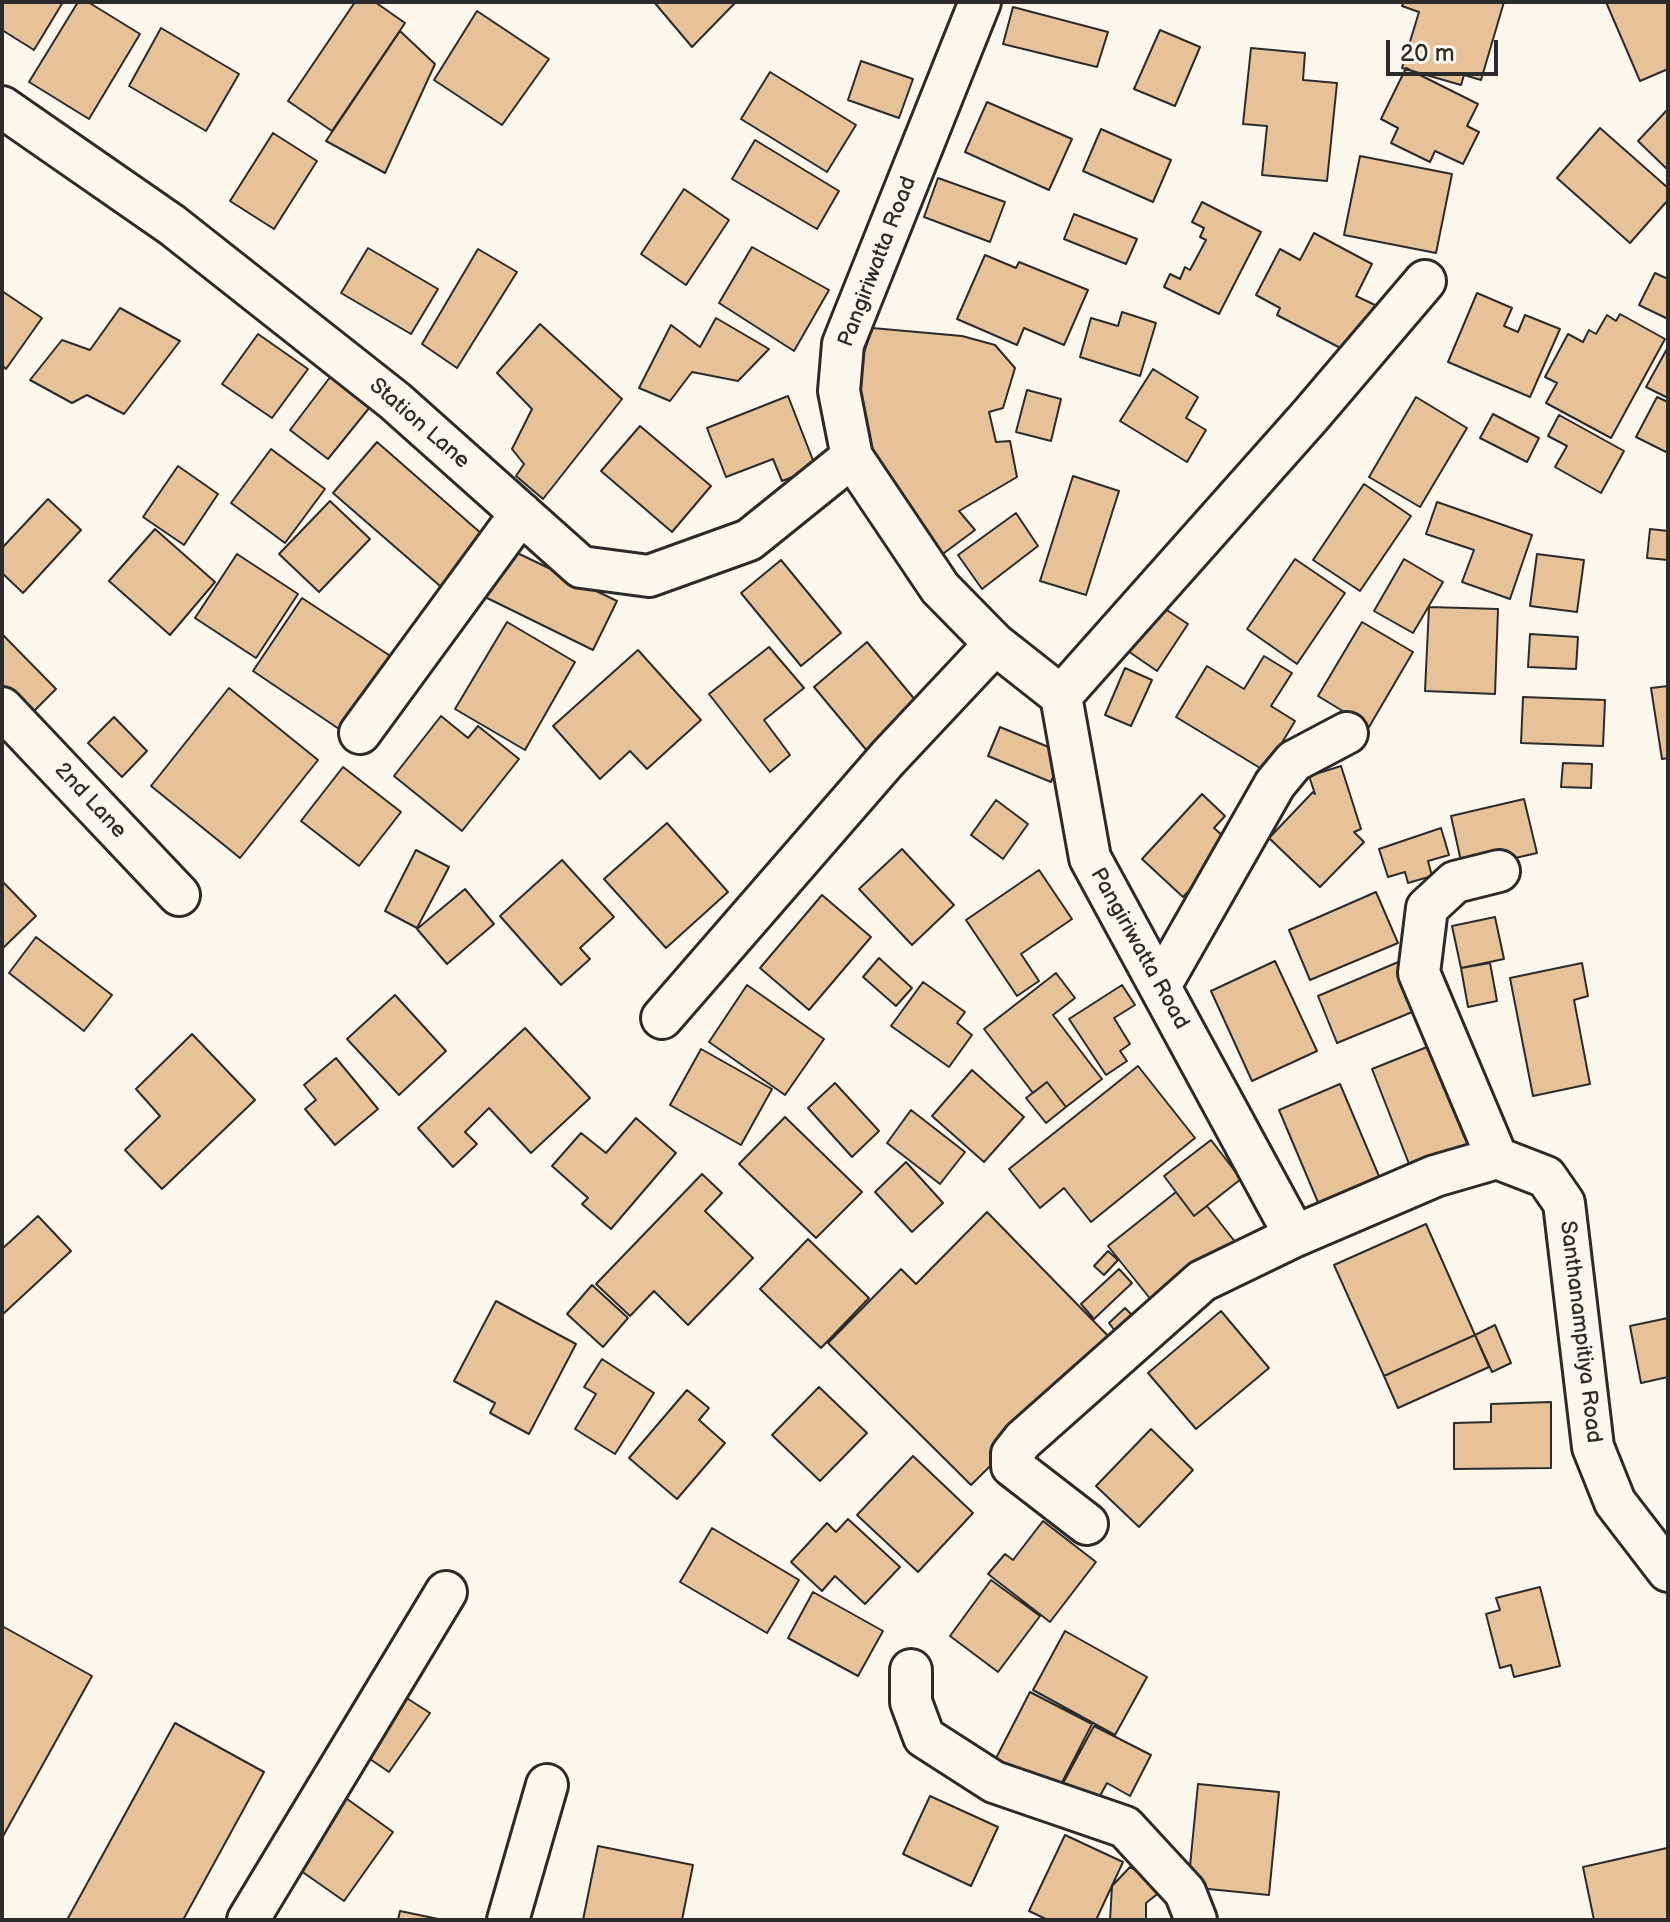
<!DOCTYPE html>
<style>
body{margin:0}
#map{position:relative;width:1670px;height:1922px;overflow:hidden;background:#fbf7ec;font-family:"Balsamiq Sans",sans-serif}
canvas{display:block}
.frame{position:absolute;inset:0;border:4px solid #2b2b2b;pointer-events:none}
.scale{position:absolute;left:1386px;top:40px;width:112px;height:36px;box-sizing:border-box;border:4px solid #2b2b2b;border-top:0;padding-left:10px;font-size:24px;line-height:28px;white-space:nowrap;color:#2b2b2b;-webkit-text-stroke:6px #fbf7ec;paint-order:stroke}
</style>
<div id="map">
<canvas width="1670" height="1922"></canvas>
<div class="frame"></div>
<div class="scale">20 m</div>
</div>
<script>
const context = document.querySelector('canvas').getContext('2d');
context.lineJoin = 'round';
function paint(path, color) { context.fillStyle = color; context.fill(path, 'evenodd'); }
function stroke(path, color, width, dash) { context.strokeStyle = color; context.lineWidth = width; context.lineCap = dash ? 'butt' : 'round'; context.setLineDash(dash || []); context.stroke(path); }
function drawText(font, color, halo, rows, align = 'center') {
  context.font = font + ' "Balsamiq Sans",sans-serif'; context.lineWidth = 8; context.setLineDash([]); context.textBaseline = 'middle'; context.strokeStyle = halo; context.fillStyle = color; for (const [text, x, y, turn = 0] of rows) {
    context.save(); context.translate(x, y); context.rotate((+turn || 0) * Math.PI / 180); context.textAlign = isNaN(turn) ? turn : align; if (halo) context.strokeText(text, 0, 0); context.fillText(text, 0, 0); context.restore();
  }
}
const building = new Path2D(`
 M 2,2 L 63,2 L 34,50 L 2,30 Z
 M 78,2 L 88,2 L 140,34 L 89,119 L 29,82 Z
 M 355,2 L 375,2 L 405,23 L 332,131 L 288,101 Z
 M 654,2 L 733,2 L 735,3 L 692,47 Z
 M 1404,2 L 1504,2 L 1481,80 L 1464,75 L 1461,85 L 1402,68 L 1419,12 L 1402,6 Z
 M 1606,2 L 1668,2 L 1668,69 L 1640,81 Z
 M 1013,7 L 1108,32 L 1097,67 L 1003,44 Z
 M 477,11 L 549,59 L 502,125 L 434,80 Z
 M 161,28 L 239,74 L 206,131 L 129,86 Z
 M 1160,30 L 1200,47 L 1175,106 L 1134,89 Z
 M 400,31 L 435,64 L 385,173 L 326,141 Z
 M 1251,48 L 1305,53 L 1303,80 L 1337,83 L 1327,181 L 1262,175 L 1267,126 L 1243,124 Z
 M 861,61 L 913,79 L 899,118 L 848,100 Z
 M 1406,68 L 1478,104 L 1467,126 L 1479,132 L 1463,164 L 1435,151 L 1430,162 L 1391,143 L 1398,128 L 1381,119 Z
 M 770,72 L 856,125 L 827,172 L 741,119 Z
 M 987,102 L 1072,139 L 1049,190 L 965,152 Z
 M 1668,109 L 1668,170 L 1638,141 Z
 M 1600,128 L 1668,188 L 1668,200 L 1630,243 L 1557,178 Z
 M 1101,129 L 1171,160 L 1153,202 L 1083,171 Z
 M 273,133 L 317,161 L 274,229 L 230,201 Z
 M 755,140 L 839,191 L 817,229 L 732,179 Z
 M 1360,156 L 1452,174 L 1436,253 L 1344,235 Z
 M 938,178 L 1005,202 L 990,242 L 924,217 Z
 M 684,189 L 729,220 L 686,285 L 641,254 Z
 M 1202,202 L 1261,232 L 1219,314 L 1164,287 L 1170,274 L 1180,279 L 1185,267 L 1190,270 L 1206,240 L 1200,237 L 1204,228 L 1192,222 Z
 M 1074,214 L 1137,239 L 1126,264 L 1064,239 Z
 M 1314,233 L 1372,264 L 1356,296 L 1375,305 L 1350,353 L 1277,315 L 1280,308 L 1256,295 L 1280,249 L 1300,260 Z
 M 752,247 L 829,290 L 794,351 L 719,303 Z
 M 368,248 L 438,289 L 411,334 L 341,293 Z
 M 478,249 L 517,272 L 457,368 L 422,344 Z
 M 985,255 L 1016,268 L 1019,262 L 1088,290 L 1064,345 L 1024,328 L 1017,345 L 957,319 Z
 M 1655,273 L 1668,279 L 1668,319 L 1639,305 Z
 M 2,291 L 42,318 L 6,369 L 2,365 Z
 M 1477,293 L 1512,308 L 1504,326 L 1518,332 L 1525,315 L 1560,329 L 1530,397 L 1448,362 Z
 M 120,308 L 180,341 L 124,414 L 87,395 L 72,403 L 30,380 L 62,340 L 90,350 Z
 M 1122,312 L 1156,323 L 1140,376 L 1080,357 L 1091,318 L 1118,326 Z
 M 1620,314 L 1665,339 L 1611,438 L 1546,403 L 1557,383 L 1545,377 L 1568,334 L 1583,342 L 1589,330 L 1596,334 L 1607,315 L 1616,321 Z
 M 716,318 L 769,349 L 738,381 L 692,372 L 670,401 L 639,388 L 671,325 L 700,347 Z
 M 540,324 L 622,399 L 543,499 L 516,476 L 524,464 L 512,449 L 532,409 L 497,373 Z
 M 872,328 L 962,336 L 995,345 L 1015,368 L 1003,408 L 989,412 L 996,442 L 1010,441 L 1017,477 L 959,511 L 975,530 L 936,559 L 866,442 L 858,393 L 862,359 Z
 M 258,334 L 308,369 L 272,418 L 222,384 Z
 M 1668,347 L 1668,398 L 1646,387 Z
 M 1153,369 L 1198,397 L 1186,418 L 1206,430 L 1187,462 L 1120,421 Z
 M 334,372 L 374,402 L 328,459 L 290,430 Z
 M 1027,390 L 1061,399 L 1051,441 L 1016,432 Z
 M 788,396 L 816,468 L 782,481 L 773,459 L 726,477 L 707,428 Z
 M 1416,397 L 1467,428 L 1420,507 L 1369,477 Z
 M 1657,397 L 1668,402 L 1668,453 L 1636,437 Z
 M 1493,414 L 1539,438 L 1527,462 L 1480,438 Z
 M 1559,415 L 1624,451 L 1601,493 L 1555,467 L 1567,446 L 1548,436 Z
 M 640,426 L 711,486 L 672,532 L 601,471 Z
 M 377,442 L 491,542 L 447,592 L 333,493 Z
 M 271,449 L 325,489 L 285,543 L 231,503 Z
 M 178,466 L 218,494 L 184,545 L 143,517 Z
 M 1073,476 L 1119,491 L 1086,595 L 1040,581 Z
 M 1364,484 L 1411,516 L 1360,591 L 1313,560 Z
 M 48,499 L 81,530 L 23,593 L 2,573 L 2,548 Z
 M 330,501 L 370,539 L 319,592 L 279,554 Z
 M 1437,502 L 1532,535 L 1510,599 L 1462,582 L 1474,550 L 1426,534 Z
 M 1016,513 L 1038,546 L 982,589 L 958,555 Z
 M 155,529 L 215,582 L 170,635 L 109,581 Z
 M 1650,529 L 1668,531 L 1668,560 L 1647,558 Z
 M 507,548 L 617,601 L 593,650 L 483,596 Z
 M 237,554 L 298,594 L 256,658 L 195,618 Z
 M 1537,554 L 1584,560 L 1577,612 L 1530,606 Z
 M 1295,559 L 1345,593 L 1297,664 L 1247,629 Z
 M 1404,559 L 1443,582 L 1413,633 L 1374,611 Z
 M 781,560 L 841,633 L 801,666 L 741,593 Z
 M 302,598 L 395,659 L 345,733 L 253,671 Z
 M 1156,603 L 1188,624 L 1157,671 L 1125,649 Z
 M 1429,607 L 1498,609 L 1495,694 L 1425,691 Z
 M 507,622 L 575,662 L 525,750 L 455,709 Z
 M 1362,622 L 1413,652 L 1369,727 L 1318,696 Z
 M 2,634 L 56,689 L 31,714 L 2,685 Z
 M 1530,634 L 1578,637 L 1576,669 L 1528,667 Z
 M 867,642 L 921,707 L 868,752 L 814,687 Z
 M 769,647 L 804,688 L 764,720 L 790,755 L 770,772 L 709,694 Z
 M 638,650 L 701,720 L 647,769 L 630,751 L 600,779 L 553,726 Z
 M 1264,656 L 1292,673 L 1271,706 L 1295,721 L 1265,771 L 1176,717 L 1207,666 L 1244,689 Z
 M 1125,668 L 1152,680 L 1131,726 L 1105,715 Z
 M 1668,686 L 1668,758 L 1662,759 L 1651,688 Z
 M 229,688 L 318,760 L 240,858 L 151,786 Z
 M 1523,697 L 1605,700 L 1603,746 L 1521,743 Z
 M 441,716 L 468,738 L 478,726 L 519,759 L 462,831 L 394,776 Z
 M 114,717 L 147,751 L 122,777 L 88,743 Z
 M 1000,727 L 1063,753 L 1051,782 L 988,756 Z
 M 1563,763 L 1592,764 L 1591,788 L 1561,787 Z
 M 1341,766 L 1361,829 L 1354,832 L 1364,842 L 1320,887 L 1269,838 L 1313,792 L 1315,794 L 1309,776 Z
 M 343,767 L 401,812 L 359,866 L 301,821 Z
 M 1202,794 L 1225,816 L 1214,828 L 1233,845 L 1183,897 L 1142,859 Z
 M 1524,799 L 1537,853 L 1463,870 L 1451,816 Z
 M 996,800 L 1028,824 L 1003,859 L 971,835 Z
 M 667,823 L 728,892 L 666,948 L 604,879 Z
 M 1441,828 L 1449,855 L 1428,861 L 1432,876 L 1408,883 L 1405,872 L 1388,877 L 1379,849 Z
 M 902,849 L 954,905 L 912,945 L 859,889 Z
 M 416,850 L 449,867 L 417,928 L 385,911 Z
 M 562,860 L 614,917 L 580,948 L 590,959 L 561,985 L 500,916 Z
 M 1039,870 L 1072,919 L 1021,954 L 1039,981 L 1017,996 L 966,920 Z
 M 2,881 L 36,916 L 2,949 Z
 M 465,889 L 494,924 L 447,964 L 417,929 Z
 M 1376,892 L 1398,943 L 1310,980 L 1289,930 Z
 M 822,895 L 871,937 L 809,1010 L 760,968 Z
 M 1495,917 L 1504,959 L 1461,968 L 1452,926 Z
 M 36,937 L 112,995 L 84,1031 L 9,973 Z
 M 879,958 L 912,988 L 896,1006 L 863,977 Z
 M 1403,960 L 1422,1008 L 1337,1043 L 1318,996 Z
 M 1275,961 L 1317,1051 L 1252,1081 L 1211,991 Z
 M 1490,963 L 1497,1001 L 1468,1007 L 1461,968 Z
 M 1582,963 L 1588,996 L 1574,1000 L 1590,1084 L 1533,1096 L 1510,978 Z
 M 1056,973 L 1075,998 L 1053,1015 L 1102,1079 L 1066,1107 L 1047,1082 L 1033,1093 L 984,1029 Z
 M 923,982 L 965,1012 L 957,1023 L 972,1035 L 949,1067 L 891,1026 Z
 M 747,985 L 824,1039 L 785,1095 L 709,1042 Z
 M 1122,985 L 1135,1005 L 1114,1018 L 1130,1044 L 1120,1051 L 1127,1061 L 1106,1075 L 1069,1019 Z
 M 395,995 L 446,1051 L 399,1095 L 347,1039 Z
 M 525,1028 L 590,1098 L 531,1153 L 489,1108 L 465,1132 L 477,1144 L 453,1167 L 418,1128 Z
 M 192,1034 L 255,1100 L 162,1189 L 125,1150 L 160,1116 L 136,1089 Z
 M 1432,1045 L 1471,1145 L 1411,1169 L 1372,1069 Z
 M 701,1049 L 772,1089 L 741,1145 L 670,1105 Z
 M 336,1058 L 378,1109 L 335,1145 L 305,1109 L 316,1100 L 304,1085 Z
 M 1138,1066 L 1195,1138 L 1091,1222 L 1064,1188 L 1040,1208 L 1009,1169 Z
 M 972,1070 L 1024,1117 L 984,1162 L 932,1116 Z
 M 1047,1082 L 1066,1107 L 1046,1123 L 1026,1098 Z
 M 835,1083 L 879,1131 L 852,1157 L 808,1108 Z
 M 1340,1084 L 1381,1181 L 1320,1207 L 1279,1110 Z
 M 911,1110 L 965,1152 L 940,1184 L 887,1143 Z
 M 785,1117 L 862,1192 L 816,1238 L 739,1164 Z
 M 636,1118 L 676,1153 L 611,1229 L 582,1204 L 588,1198 L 552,1166 L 581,1133 L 606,1153 Z
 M 1211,1140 L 1241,1179 L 1194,1216 L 1164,1176 Z
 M 906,1162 L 943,1203 L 912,1232 L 875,1192 Z
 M 702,1174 L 722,1193 L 705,1211 L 753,1258 L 688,1325 L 654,1291 L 630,1316 L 596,1284 Z
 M 1176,1192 L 1194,1216 L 1207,1206 L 1236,1243 L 1156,1306 L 1108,1246 Z
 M 987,1212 L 1115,1343 L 971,1485 L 828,1343 L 901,1269 L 916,1284 Z
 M 38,1216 L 71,1251 L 2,1315 L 2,1249 Z
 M 1426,1224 L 1475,1335 L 1384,1376 L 1334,1265 Z
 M 808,1239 L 869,1298 L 821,1348 L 760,1289 Z
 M 1108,1251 L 1118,1260 L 1104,1275 L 1094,1266 Z
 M 1119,1269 L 1132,1283 L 1094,1319 L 1081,1304 Z
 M 592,1285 L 628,1318 L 603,1347 L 567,1314 Z
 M 496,1301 L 576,1344 L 529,1434 L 490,1413 L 495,1403 L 454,1381 Z
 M 1125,1308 L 1132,1315 L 1115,1331 L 1109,1323 Z
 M 1221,1311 L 1269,1368 L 1196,1429 L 1148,1373 Z
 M 1668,1318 L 1668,1377 L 1641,1383 L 1630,1326 Z
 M 1495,1325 L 1511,1363 L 1492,1372 L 1475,1335 Z
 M 1475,1335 L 1489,1367 L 1398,1408 L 1384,1376 Z
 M 602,1359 L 654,1393 L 615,1454 L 575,1429 L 596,1394 L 584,1387 Z
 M 819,1387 L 867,1433 L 820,1481 L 772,1435 Z
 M 687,1390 L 709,1408 L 699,1420 L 725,1443 L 677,1499 L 629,1458 Z
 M 1551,1402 L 1551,1468 L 1454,1469 L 1454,1423 L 1491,1422 L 1491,1404 Z
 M 1151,1429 L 1193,1470 L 1139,1527 L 1096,1486 Z
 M 913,1456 L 973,1513 L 918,1572 L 857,1515 Z
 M 848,1519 L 900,1567 L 865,1604 L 835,1576 L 822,1591 L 791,1562 L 827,1523 L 836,1532 Z
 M 1043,1521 L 1096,1562 L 1050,1622 L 988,1574 L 1005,1554 L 1013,1560 Z
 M 712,1528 L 799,1580 L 767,1633 L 680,1582 Z
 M 991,1580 L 1040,1616 L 998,1672 L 950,1636 Z
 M 1540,1587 L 1560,1666 L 1514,1677 L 1511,1665 L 1500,1668 L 1486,1614 L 1500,1610 L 1496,1598 Z
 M 813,1592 L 883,1631 L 858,1676 L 788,1638 Z
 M 2,1626 L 92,1676 L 2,1838 Z
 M 1065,1631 L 1147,1677 L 1115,1735 L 1033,1690 Z
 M 1030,1692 L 1092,1724 L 1054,1798 L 992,1766 Z
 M 405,1697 L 430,1713 L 389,1772 L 364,1755 Z
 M 175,1723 L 264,1772 L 183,1920 L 67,1920 Z
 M 1094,1726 L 1151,1755 L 1130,1796 L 1107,1783 L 1096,1803 L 1062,1785 Z
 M 1198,1784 L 1279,1792 L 1269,1895 L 1188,1887 Z
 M 343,1796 L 393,1832 L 344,1901 L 294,1866 Z
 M 930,1796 L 998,1827 L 971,1886 L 903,1854 Z
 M 1065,1835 L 1123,1862 L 1096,1920 L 1048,1920 L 1029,1911 Z
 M 598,1846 L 693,1865 L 682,1920 L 583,1920 Z
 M 1667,1848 L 1668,1920 L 1594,1920 L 1583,1867 Z
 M 1130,1867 L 1165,1888 L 1146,1903 L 1146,1920 L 1110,1920 L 1112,1886 Z
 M 400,1911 L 443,1920 L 398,1920 Z`);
paint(building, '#e7c298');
stroke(building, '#2b2b2b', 2);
const minor = new Path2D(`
 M 980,2 L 843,344 L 839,391 L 852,457 L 940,588 L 995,644 L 1061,696 L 1090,858 L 1295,1236 L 1435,1176 L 1497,1158
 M 2,107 L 172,225 L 395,401 L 581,567 L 649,576 L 749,540 L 852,457
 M 1061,696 L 1310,416 L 1425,281
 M 2,708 L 179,895
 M 360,733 L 521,513
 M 1160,986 L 1275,784 L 1294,761 L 1347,733
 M 662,1018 L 888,758 L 995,644
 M 1497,1158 L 1546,1177 L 1564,1203 L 1593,1447 L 1615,1502 L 1668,1571
 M 1497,1158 L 1419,973 L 1427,908 L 1455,882 L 1499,871
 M 1087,1524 L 1012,1466 L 1012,1454 L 1023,1440 L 1202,1281 L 1295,1236
 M 911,1670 L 911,1702 L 924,1737 L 994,1782 L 1125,1827 L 1185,1892 L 1196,1920
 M 248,1920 L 446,1592
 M 508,1920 L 547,1785`);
stroke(minor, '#2b2b2b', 46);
stroke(minor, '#fbf7ec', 40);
drawText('22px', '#2b2b2b', '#fbf7ec', [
 ["Pangiriwatta Road",878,262,-69],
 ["Station Lane",419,424,41],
 ["2nd Lane",90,801,47],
 ["Pangiriwatta Road",1139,949,61],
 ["Santhanampitiya Road",1580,1332,83]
]);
</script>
